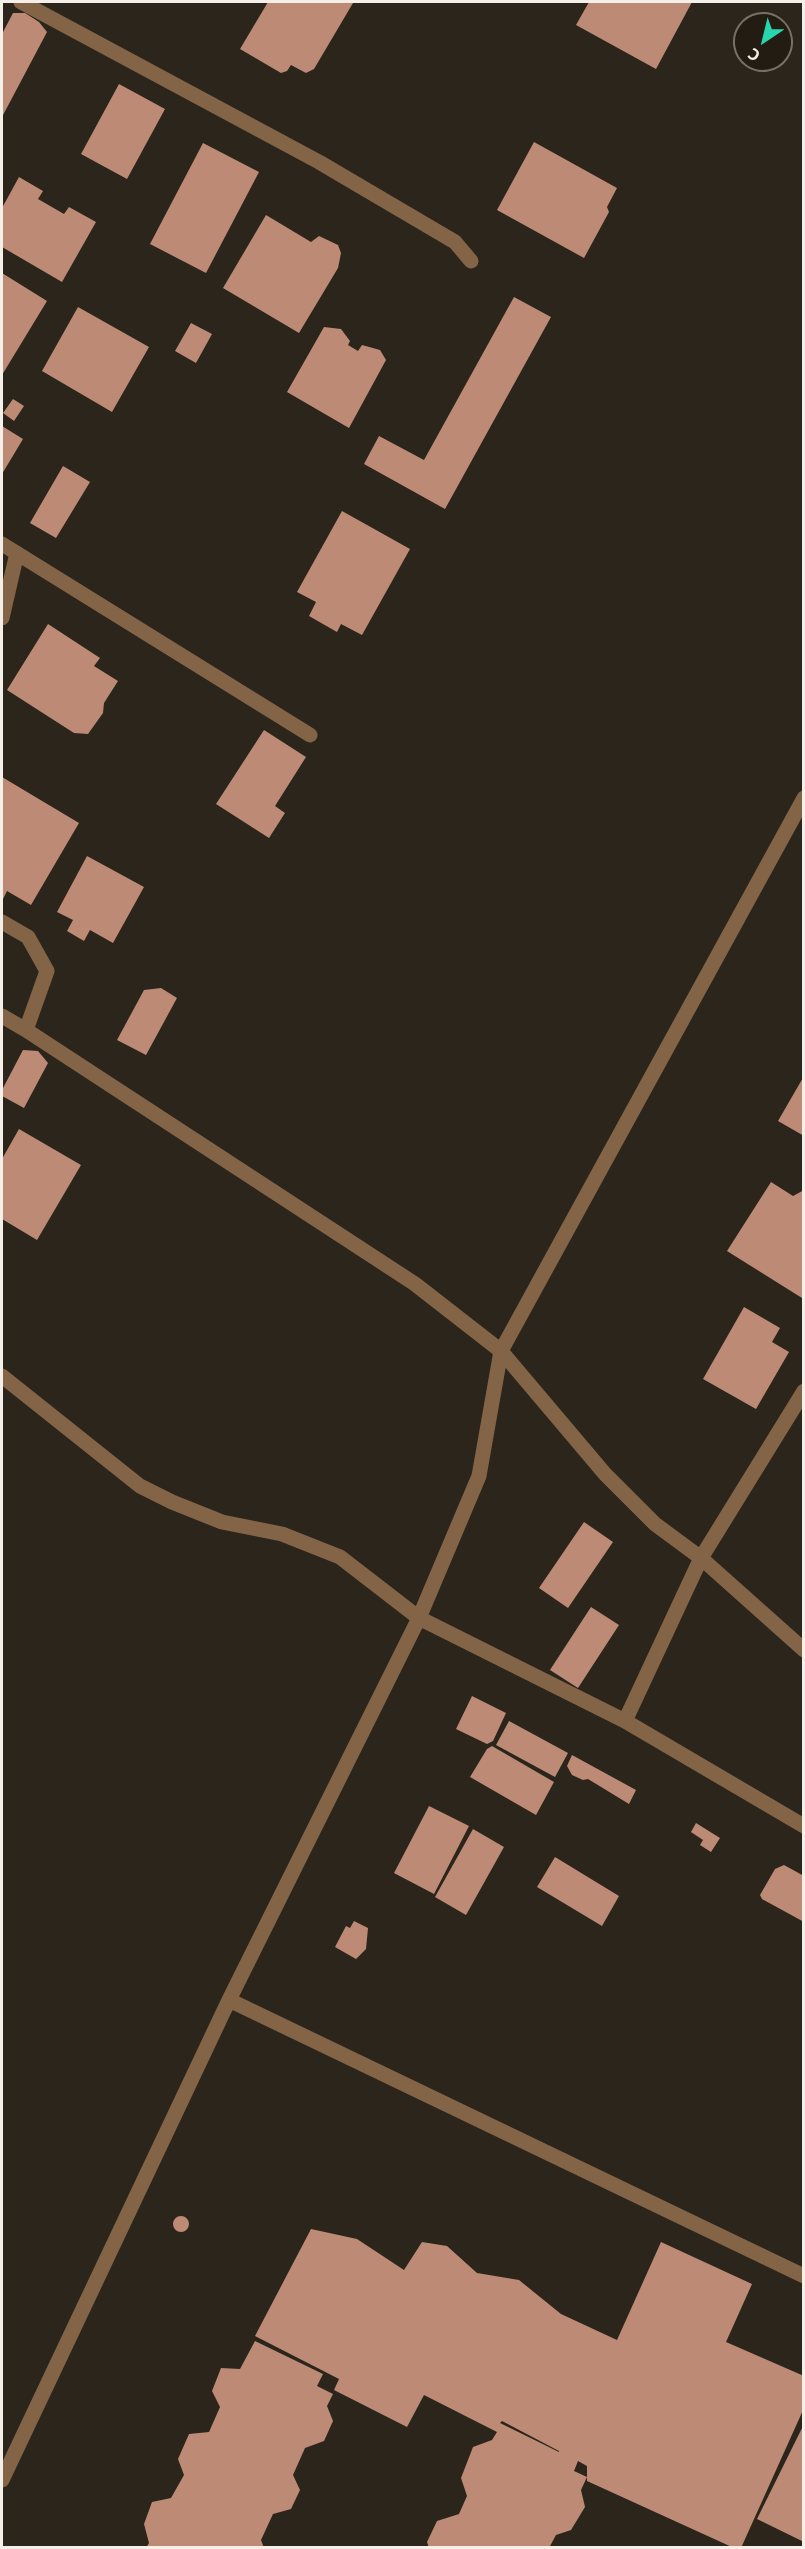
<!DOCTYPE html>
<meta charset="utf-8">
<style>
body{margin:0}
#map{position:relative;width:805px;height:2549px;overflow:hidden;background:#2c251b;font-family:"Open Sans",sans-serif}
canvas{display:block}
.frame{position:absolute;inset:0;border:3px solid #f4efe9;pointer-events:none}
.north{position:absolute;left:733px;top:12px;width:60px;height:60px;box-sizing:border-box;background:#231c12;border:2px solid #777068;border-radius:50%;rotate:215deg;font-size:16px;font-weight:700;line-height:24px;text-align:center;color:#f4efe9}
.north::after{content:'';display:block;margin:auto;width:21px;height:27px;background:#29d5ad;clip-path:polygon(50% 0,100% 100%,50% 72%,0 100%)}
</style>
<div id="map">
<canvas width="805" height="2549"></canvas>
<div class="frame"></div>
<div class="north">С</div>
</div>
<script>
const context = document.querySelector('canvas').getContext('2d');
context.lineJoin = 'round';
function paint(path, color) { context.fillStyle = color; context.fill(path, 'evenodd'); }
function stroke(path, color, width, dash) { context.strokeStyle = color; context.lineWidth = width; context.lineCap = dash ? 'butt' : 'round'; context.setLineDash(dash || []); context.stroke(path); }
paint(new Path2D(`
 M 268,2 L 351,2 L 353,3 L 314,69 L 306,73 L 291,65 L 287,71 L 281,73 L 240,49 Z
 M 589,2 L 692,2 L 656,69 L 576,25 Z
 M 13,13 L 25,13 L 39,22 L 47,32 L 2,117 L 2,34 Z
 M 119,84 L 165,109 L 127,179 L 81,154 Z
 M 534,142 L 617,188 L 607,207 L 609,212 L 584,258 L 497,210 Z
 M 203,143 L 259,172 L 206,273 L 150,244 Z
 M 19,177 L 43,191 L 38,199 L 64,214 L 69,207 L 96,222 L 62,282 L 2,247 L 2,208 Z
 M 266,215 L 311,242 L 319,236 L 338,245 L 341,253 L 338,268 L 299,333 L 223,288 Z
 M 2,273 L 47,301 L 2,375 Z
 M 514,297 L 551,317 L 445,509 L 364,464 L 379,436 L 424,460 Z
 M 78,307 L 149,347 L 112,412 L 42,371 Z
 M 191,323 L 212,334 L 196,363 L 175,351 Z
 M 324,327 L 341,329 L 350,341 L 348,345 L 358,351 L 362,345 L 380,350 L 386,360 L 349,428 L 287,392 Z
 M 13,399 L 24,406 L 14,421 L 3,413 Z
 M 2,426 L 23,439 L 2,474 Z
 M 63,466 L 90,482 L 56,538 L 30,523 Z
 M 342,511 L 410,549 L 362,635 L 341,624 L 337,632 L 309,616 L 316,602 L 297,592 Z
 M 48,624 L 100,658 L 94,666 L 118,681 L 104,703 L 103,713 L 88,734 L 74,733 L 7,690 Z
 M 264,730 L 306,757 L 275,806 L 285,813 L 269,838 L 216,804 Z
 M 2,777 L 79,823 L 31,905 L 7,891 L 2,901 Z
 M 87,856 L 144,887 L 113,943 L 90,930 L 84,941 L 67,931 L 73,920 L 57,912 Z
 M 161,988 L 177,998 L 146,1055 L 117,1040 L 144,990 Z
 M 23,1050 L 38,1051 L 48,1063 L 24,1108 L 2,1096 L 2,1090 Z
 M 804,1076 L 804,1136 L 778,1121 Z
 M 19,1129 L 81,1165 L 37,1240 L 2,1219 L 2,1159 Z
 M 771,1182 L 793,1196 L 804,1190 L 802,1298 L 727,1251 Z
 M 744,1307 L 780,1328 L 772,1342 L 789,1352 L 756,1409 L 703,1379 Z
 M 584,1522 L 613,1542 L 568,1608 L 539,1588 Z
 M 591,1607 L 619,1625 L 578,1688 L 550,1670 Z
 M 472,1696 L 506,1713 L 493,1741 L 487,1744 L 456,1729 Z
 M 509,1721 L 568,1753 L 555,1777 L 496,1745 Z
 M 492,1746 L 554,1782 L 536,1815 L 470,1777 L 487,1749 Z
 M 572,1755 L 636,1790 L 629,1804 L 588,1779 L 583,1780 L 572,1775 L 567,1766 Z
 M 429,1806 L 469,1826 L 434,1894 L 394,1873 Z
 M 696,1823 L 720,1838 L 711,1852 L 700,1845 L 703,1840 L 691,1832 Z
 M 473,1829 L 504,1847 L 466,1915 L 435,1897 Z
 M 555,1857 L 619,1896 L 602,1926 L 537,1887 Z
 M 784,1865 L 804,1876 L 804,1922 L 762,1899 L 760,1895 L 775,1869 Z
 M 354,1921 L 368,1928 L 366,1949 L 356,1959 L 335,1947 L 346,1926 L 350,1928 Z
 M173 2224a8 8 0 1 1 16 0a8 8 0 1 1-16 0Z
 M 311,2229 L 357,2239 L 404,2270 L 422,2242 L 447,2246 L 477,2273 L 519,2280 L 561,2314 L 617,2340 L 661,2242 L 752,2284 L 726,2342 L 804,2376 L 804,2408 L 741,2548 L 734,2548 L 587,2481 L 587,2466 L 578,2461 L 574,2471 L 587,2477 L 581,2490 L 585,2507 L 571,2530 L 556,2535 L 549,2548 L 429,2548 L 427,2542 L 437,2521 L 459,2514 L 467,2496 L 461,2478 L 473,2447 L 492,2440 L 497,2432 L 424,2395 L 407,2427 L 334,2390 L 339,2379 L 255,2336 ZM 502,2421 L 559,2451 L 559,2452 L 500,2423 Z
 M 255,2341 L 323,2374 L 317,2386 L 333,2394 L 327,2406 L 333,2421 L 324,2441 L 305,2448 L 293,2475 L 300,2490 L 291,2509 L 273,2514 L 261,2540 L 264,2548 L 146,2548 L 149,2543 L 144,2524 L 152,2502 L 171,2498 L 184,2475 L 178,2459 L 189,2434 L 209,2432 L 220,2407 L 212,2391 L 221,2368 L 240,2369 Z
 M 804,2424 L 804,2542 L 757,2519 Z`), '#bd8b75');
stroke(new Path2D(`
 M 21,2 L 319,162 L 455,242 L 471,261
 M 2,544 L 310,735
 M 2,618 L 17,553
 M 2,922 L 28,937 L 47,971 L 26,1030 L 2,1016
 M 26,1030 L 415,1284 L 501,1351 L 605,1474 L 655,1524 L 701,1558 L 804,1650
 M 2,1376 L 140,1486 L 172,1502 L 222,1522 L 282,1534 L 340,1557 L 419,1618 L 625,1721
 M 804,1391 L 701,1558 L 625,1721 L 804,1826
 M 229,2000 L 804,2276
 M 2,2480 L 229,2000 L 419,1618 L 479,1476 L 501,1351 L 804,798`), '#836447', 15);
</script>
